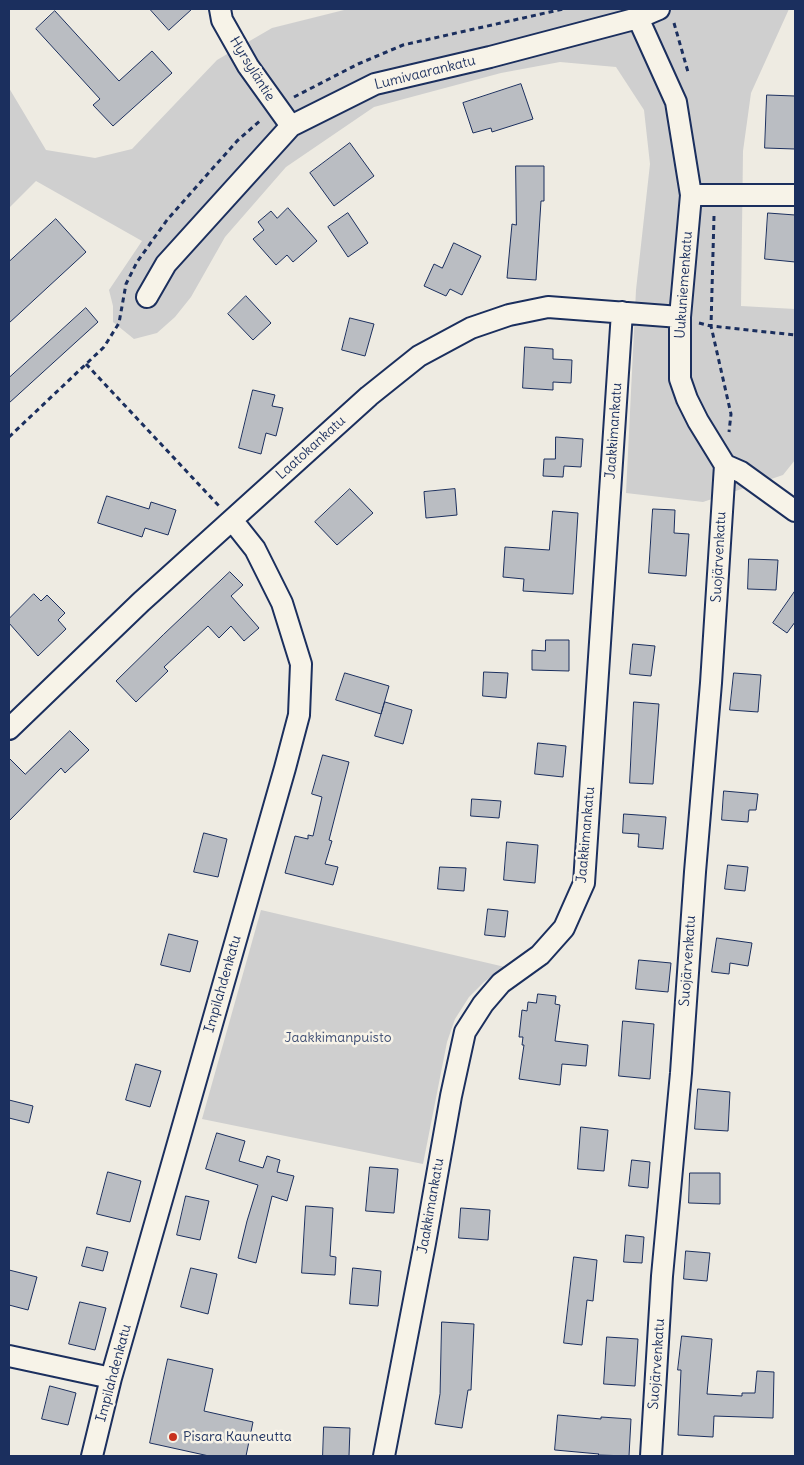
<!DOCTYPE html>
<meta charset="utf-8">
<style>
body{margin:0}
#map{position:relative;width:804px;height:1465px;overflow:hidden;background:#eeebe2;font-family:Delius,sans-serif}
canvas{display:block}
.frame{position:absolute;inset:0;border:10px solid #1b2f5e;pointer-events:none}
</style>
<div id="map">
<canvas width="804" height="1465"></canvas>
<div class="frame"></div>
</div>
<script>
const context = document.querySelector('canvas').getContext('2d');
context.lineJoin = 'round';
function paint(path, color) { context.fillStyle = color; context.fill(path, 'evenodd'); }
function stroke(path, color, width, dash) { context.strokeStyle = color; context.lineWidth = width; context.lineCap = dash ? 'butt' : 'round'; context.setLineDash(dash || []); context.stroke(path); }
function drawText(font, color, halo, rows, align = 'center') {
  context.font = font + ' Delius,sans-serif'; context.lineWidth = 5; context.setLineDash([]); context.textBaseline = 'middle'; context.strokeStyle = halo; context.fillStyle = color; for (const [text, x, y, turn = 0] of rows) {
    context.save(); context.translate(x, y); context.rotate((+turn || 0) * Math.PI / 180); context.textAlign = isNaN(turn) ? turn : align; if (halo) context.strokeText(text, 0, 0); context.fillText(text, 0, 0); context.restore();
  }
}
paint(new Path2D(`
 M 348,9 L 789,9 L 751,93 L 743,151 L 741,306 L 795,309 L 795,460 L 783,475 L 703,502 L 626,493 L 636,290 L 650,164 L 644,110 L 616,67 L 560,62 L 501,73 L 374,107 L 286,167 L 225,237 L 191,297 L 175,317 L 157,333 L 134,339 L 113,322 L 113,306 L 109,290 L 142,241 L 36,181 L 9,208 L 9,88 L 46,150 L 95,158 L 132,149 L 217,60 L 272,28 Z
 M 261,910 L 505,967 L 484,982 L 469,997 L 455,1019 L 447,1042 L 423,1164 L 202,1119 Z`), '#cfcfcf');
const building = new Path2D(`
 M 150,9 L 192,9 L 169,30 Z
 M 55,11 L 119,81 L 152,51 L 172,73 L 113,126 L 93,105 L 100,99 L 36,29 Z
 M 521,84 L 533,119 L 492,132 L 491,128 L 473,133 L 463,103 Z
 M 767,95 L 795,96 L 795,149 L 765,148 Z
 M 350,143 L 374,176 L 334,206 L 310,173 Z
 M 516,166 L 544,166 L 544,201 L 541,201 L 536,280 L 507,278 L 512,224 L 516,225 Z
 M 288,208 L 317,241 L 293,262 L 287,255 L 276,265 L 253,239 L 264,230 L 258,222 L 271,211 L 277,218 Z
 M 348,213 L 368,243 L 348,257 L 328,227 Z
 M 768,213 L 795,215 L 795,262 L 765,259 Z
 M 56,219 L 86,252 L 9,323 L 9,262 Z
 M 454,243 L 481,256 L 462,295 L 450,289 L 446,296 L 424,286 L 434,264 L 442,268 Z
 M 246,296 L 271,323 L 253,340 L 228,314 Z
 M 86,308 L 98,322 L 9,403 L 9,378 Z
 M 350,318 L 374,324 L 365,356 L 342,350 Z
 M 525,347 L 553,349 L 553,359 L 572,360 L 571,383 L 553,382 L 553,390 L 523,388 Z
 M 253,390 L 275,395 L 272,406 L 283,408 L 276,436 L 266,433 L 261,454 L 239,448 Z
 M 556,437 L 583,439 L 581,467 L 564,466 L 563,477 L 543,476 L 544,459 L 555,459 Z
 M 350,489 L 373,513 L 337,545 L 315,522 Z
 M 455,489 L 457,515 L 426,518 L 424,492 Z
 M 107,496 L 149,509 L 151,502 L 176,510 L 168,535 L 145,528 L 142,537 L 98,523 Z
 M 653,509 L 675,510 L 674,533 L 689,534 L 686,576 L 649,573 Z
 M 553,511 L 578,513 L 573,594 L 523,591 L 524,579 L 503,577 L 505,547 L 549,550 Z
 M 749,559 L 778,560 L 776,590 L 748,589 Z
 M 230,572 L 243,585 L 231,596 L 259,628 L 244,641 L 231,626 L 219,638 L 208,626 L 164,667 L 168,671 L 136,702 L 116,681 L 163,635 Z
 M 795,591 L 795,622 L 787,633 L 773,623 Z
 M 34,594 L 41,601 L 47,595 L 65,613 L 58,620 L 66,629 L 38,656 L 9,623 L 9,619 Z
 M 546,640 L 569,640 L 569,671 L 532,670 L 532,650 L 545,651 Z
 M 633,644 L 655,646 L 651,676 L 630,674 Z
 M 484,672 L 508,673 L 506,698 L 483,696 Z
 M 345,673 L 389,686 L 381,714 L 336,700 Z
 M 734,673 L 761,675 L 758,712 L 730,710 Z
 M 385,702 L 412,710 L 403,744 L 375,736 Z
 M 634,702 L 659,704 L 653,784 L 630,783 Z
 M 70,731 L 89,750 L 65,773 L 61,768 L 9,821 L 9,758 L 25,774 Z
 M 538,743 L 566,746 L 563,777 L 535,774 Z
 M 323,755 L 349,762 L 329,840 L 332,841 L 325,864 L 338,867 L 333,885 L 285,873 L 295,836 L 308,839 L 308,835 L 313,836 L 322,797 L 312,794 Z
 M 724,791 L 758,794 L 756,810 L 749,810 L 748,822 L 722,820 Z
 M 472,799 L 501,801 L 499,818 L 471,816 Z
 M 624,814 L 666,817 L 663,849 L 638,847 L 639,834 L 623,833 Z
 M 204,833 L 227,839 L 218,877 L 194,872 Z
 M 507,842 L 538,845 L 535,883 L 504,880 Z
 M 728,865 L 748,867 L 745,891 L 725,889 Z
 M 440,867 L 466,868 L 464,891 L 438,889 Z
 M 488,909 L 508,911 L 505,937 L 485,935 Z
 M 169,934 L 198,941 L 190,972 L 161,965 Z
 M 717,938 L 752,943 L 748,966 L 730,963 L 729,974 L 712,972 Z
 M 639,960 L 671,963 L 668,992 L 636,989 Z
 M 538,994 L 556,996 L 555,1004 L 560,1005 L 555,1041 L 588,1045 L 586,1066 L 562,1064 L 560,1085 L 519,1079 L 524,1045 L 522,1045 L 523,1037 L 519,1037 L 522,1010 L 527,1011 L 528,1002 L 536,1003 Z
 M 623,1021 L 654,1024 L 650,1079 L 619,1076 Z
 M 136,1064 L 161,1071 L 150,1107 L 126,1100 Z
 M 698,1089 L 730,1092 L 728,1131 L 695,1129 Z
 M 9,1100 L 33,1106 L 29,1123 L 9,1118 Z
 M 581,1127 L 608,1130 L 604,1171 L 578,1169 Z
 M 217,1133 L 245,1141 L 239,1161 L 263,1168 L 267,1156 L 280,1160 L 277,1172 L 294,1176 L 287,1201 L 272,1196 L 256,1263 L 238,1258 L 247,1221 L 258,1185 L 206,1169 Z
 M 632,1160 L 650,1162 L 648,1188 L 629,1186 Z
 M 370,1167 L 398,1169 L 394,1213 L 366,1211 Z
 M 108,1172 L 141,1181 L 130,1222 L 97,1214 Z
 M 690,1173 L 720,1173 L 720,1204 L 689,1203 Z
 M 186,1196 L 209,1201 L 200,1240 L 177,1235 Z
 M 306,1206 L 333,1208 L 330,1256 L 336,1257 L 335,1275 L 302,1273 Z
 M 461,1208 L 490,1210 L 488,1240 L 459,1238 Z
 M 626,1235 L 644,1237 L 642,1263 L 624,1262 Z
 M 87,1247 L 108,1252 L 103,1271 L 82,1266 Z
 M 686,1251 L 710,1253 L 707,1281 L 684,1279 Z
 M 574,1257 L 597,1260 L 593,1301 L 587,1300 L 582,1345 L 564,1343 Z
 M 191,1268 L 217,1274 L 208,1314 L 181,1307 Z
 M 353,1268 L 381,1271 L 378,1306 L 350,1304 Z
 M 9,1270 L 37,1277 L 28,1310 L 9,1305 Z
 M 80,1302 L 106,1308 L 95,1350 L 69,1344 Z
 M 442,1322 L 474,1324 L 471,1390 L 468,1390 L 462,1428 L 435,1424 L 440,1394 Z
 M 682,1336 L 712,1339 L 707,1394 L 742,1396 L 742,1393 L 755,1393 L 757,1371 L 774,1372 L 773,1418 L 714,1416 L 713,1437 L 678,1435 L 681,1370 L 678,1370 Z
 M 607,1337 L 638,1339 L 635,1386 L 604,1384 Z
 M 168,1359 L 213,1369 L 204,1411 L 253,1422 L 246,1456 L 209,1456 L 150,1443 Z
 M 50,1386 L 76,1393 L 68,1425 L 42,1419 Z
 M 558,1415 L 601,1419 L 601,1417 L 631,1419 L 629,1456 L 598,1455 L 599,1454 L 555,1450 Z
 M 324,1427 L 350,1428 L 349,1456 L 323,1456 Z`);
paint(building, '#babdc2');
stroke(building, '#1b2f5e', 1);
const minor = new Path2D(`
 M 220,9 L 222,20 L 248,66 L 291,126
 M 638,18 L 676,102 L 691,195 L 680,317 L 680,379 L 687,399 L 698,421 L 725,465 L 741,472 L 795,511
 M 691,195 L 795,195
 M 147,297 L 166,264 L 291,126 L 375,84 L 490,57 L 638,18 L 659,9
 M 9,729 L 141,602 L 369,396 L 419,356 L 471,328 L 509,315 L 548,307 L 680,317
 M 9,1356 L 111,1378
 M 92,1456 L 111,1378 L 285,768 L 299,715 L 301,664 L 282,603 L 255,549 L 232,520
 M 384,1456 L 425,1243 L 451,1096 L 465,1032 L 483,1004 L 501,983 L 540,955 L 564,928 L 584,883 L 622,312
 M 651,1456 L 662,1276 L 681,1073 L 695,872 L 711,683 L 725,465`);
stroke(minor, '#1b2f5e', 24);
stroke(new Path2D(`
 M 674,23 L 688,72
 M 294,97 L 358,64 L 403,45 L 563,9
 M 714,216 L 711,326 L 731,414 L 729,432
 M 699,323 L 711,326 L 795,335
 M 86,364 L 219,506
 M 9,437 L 104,347 L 119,323 L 126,284 L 137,262 L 167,220 L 237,141 L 262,119`), '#1b2f5e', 3, [5, 4]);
stroke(minor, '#f7f3e8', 20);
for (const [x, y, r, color] of [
 [173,1437,5,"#c8321e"]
]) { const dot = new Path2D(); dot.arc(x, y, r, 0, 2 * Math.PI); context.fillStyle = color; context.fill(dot); stroke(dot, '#f7f3e8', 2); }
drawText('14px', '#1b2f5e', '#f7f3e8', [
 ["Hyrsyläntie",252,69,58],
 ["Lumivaarankatu",425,73,-14],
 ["Uukuniemenkatu",684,285,-86],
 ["Jaakkimankatu",614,431,-86],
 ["Laatokankatu",311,448,-42],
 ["Suojärvenkatu",719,557,-87],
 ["Jaakkimankatu",586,835,-85],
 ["Suojärvenkatu",688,961,-86],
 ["Impilahdenkatu",223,984,-74],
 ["Jaakkimankatu",431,1206,-80],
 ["Suojärvenkatu",657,1364,-86],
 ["Impilahdenkatu",114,1373,-75]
]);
drawText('14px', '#3f4f75', '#f7f3e8', [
 ["Jaakkimanpuisto",338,1038]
]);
drawText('14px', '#1b2f5e', '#f7f3e8', [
 ["Pisara Kauneutta",183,1437]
], 'left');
</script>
